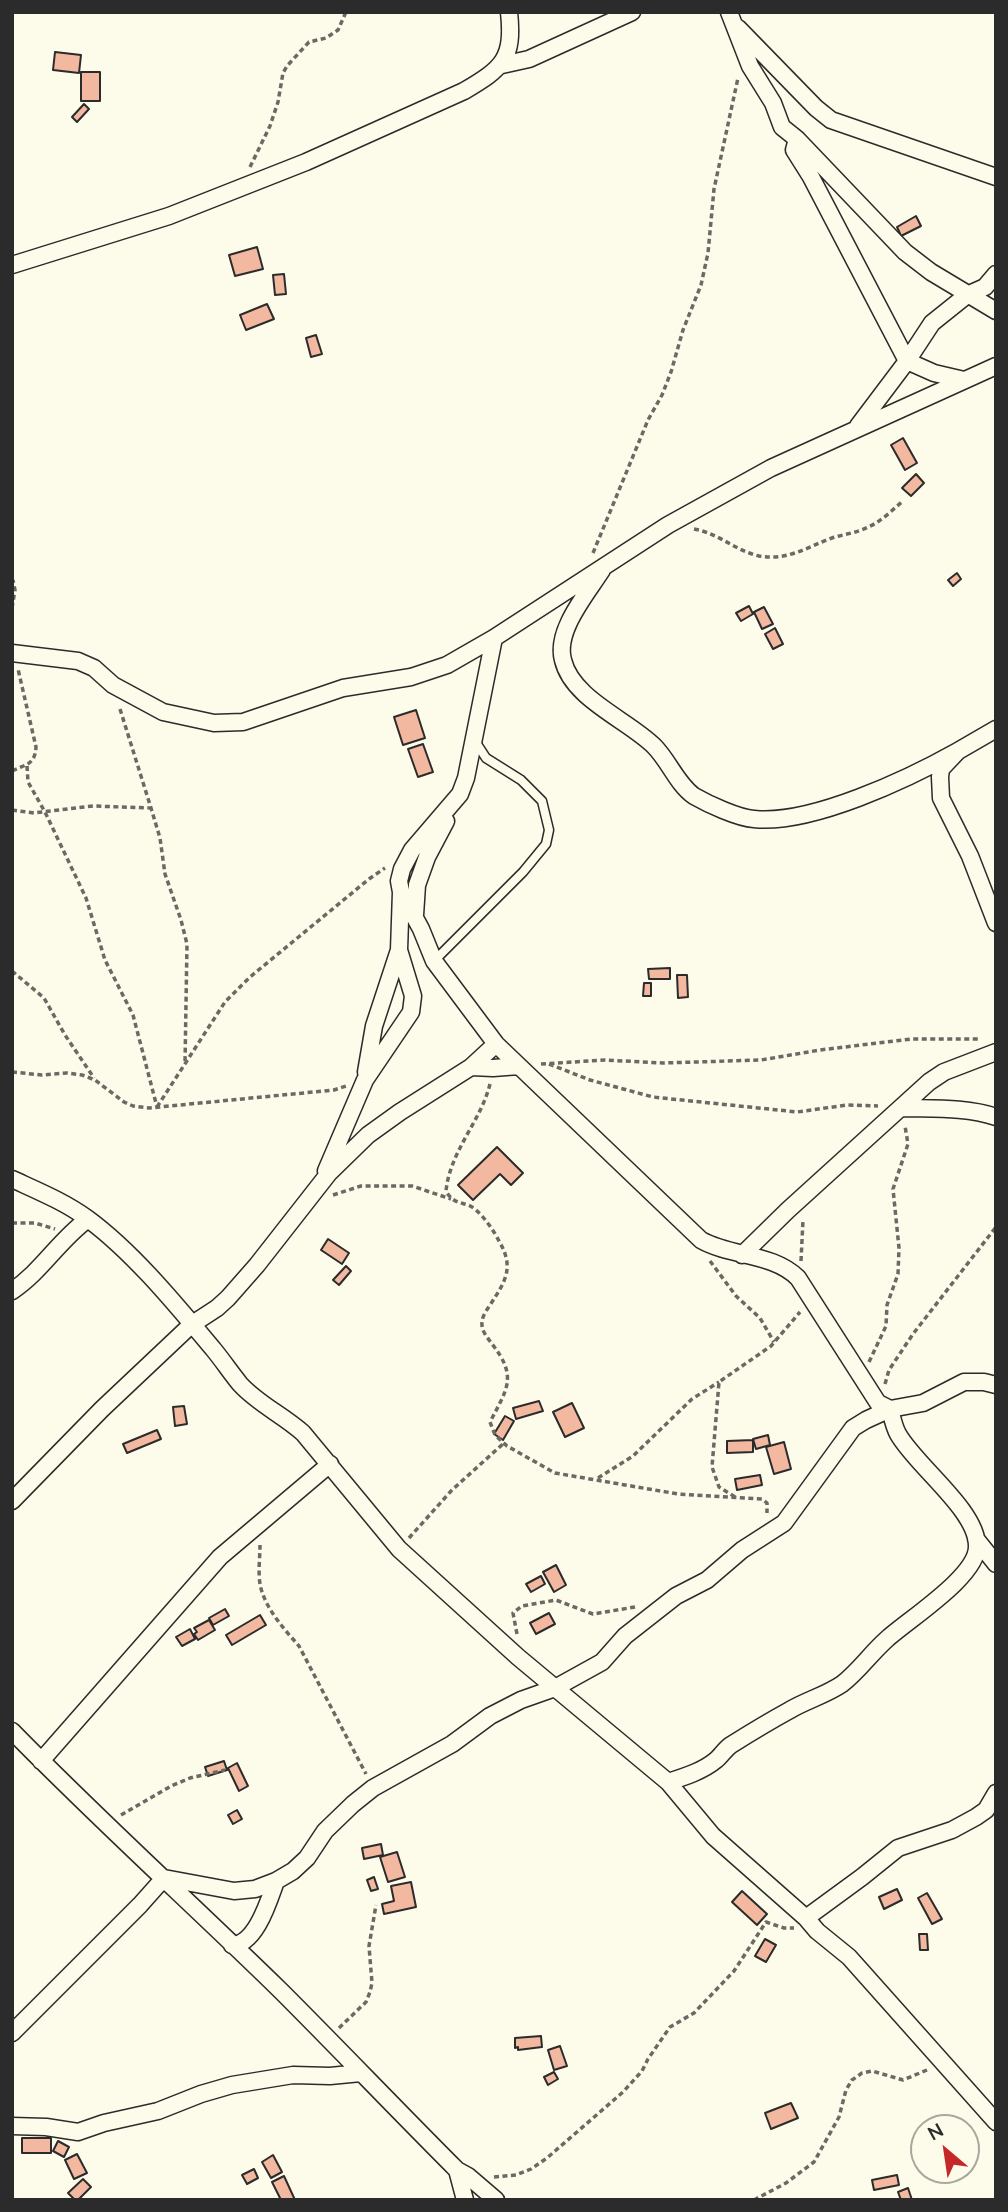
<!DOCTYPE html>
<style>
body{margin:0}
#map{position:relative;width:1008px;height:2212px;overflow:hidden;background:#fdfbea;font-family:"Nunito Sans",sans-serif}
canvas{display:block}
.frame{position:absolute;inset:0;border:14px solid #2b2b2b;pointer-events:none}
.north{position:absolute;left:910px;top:2114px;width:70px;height:70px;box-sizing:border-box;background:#fdfbea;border:2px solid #a9a89e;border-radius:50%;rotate:331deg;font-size:19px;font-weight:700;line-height:28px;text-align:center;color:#2b2b2b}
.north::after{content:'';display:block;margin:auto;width:24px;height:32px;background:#c62828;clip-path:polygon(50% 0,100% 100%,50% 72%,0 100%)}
</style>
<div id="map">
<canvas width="1008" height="2212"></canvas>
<div class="frame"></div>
<div class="north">N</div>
</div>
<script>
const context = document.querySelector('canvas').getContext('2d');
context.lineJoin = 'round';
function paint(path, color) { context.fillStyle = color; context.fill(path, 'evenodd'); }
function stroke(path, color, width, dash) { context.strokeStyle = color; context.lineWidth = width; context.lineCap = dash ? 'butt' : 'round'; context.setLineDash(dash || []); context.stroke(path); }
const building = new Path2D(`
 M 55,52 L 81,55 L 79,73 L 53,70 Z
 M 81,72 L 100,72 L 100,101 L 81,101 Z
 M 84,104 L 89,109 L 77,122 L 72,117 Z
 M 916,216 L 921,226 L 901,236 L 897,227 Z
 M 257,247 L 263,269 L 235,276 L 229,255 Z
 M 284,274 L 286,294 L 275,295 L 273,275 Z
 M 267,304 L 274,319 L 246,330 L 240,315 Z
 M 316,335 L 322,354 L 311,357 L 306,338 Z
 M 903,438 L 917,463 L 905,470 L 891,445 Z
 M 916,474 L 924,483 L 911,496 L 902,488 Z
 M 957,573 L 961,579 L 953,586 L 948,580 Z
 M 749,606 L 753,614 L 741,621 L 736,613 Z
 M 764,607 L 773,624 L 762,629 L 754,612 Z
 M 775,628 L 783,644 L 773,649 L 765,634 Z
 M 416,710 L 425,738 L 403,745 L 394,717 Z
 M 423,744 L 433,772 L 418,777 L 408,749 Z
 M 670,968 L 670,979 L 649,979 L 648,969 Z
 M 677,975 L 687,975 L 688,997 L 678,998 Z
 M 644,983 L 651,983 L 651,996 L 643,996 Z
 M 497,1147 L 523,1173 L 511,1185 L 500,1174 L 473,1200 L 458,1185 Z
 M 328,1239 L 349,1253 L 342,1264 L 321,1250 Z
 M 346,1266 L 351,1271 L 339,1285 L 333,1280 Z
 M 539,1401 L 543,1411 L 516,1419 L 513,1408 Z
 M 572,1403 L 584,1428 L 565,1437 L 553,1412 Z
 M 184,1406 L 187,1424 L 175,1426 L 173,1407 Z
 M 505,1416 L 514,1421 L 503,1440 L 494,1434 Z
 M 157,1430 L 161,1439 L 127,1453 L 123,1444 Z
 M 768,1435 L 770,1445 L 756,1449 L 753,1439 Z
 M 753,1440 L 753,1452 L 727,1453 L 727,1441 Z
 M 784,1442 L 791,1469 L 774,1474 L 766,1447 Z
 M 760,1475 L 762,1485 L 737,1490 L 735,1479 Z
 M 556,1565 L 566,1585 L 554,1592 L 543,1572 Z
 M 541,1576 L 545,1584 L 531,1592 L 526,1584 Z
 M 225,1609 L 229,1616 L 213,1625 L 209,1618 Z
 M 549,1613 L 555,1624 L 536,1634 L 530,1623 Z
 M 260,1615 L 266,1625 L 232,1645 L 226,1635 Z
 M 209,1620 L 215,1630 L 198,1640 L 194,1634 L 197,1632 L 194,1628 Z
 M 190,1629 L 195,1639 L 182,1646 L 176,1637 Z
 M 224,1761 L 227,1770 L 208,1776 L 205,1767 Z
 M 237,1763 L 248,1786 L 239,1791 L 228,1768 Z
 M 237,1810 L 242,1819 L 233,1824 L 228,1815 Z
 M 381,1844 L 383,1855 L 364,1859 L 362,1848 Z
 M 397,1852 L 405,1877 L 388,1882 L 380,1857 Z
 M 374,1877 L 378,1889 L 371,1891 L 367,1880 Z
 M 411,1882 L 416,1907 L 384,1914 L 382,1904 L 394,1901 L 391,1886 Z
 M 897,1889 L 902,1900 L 884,1909 L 879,1897 Z
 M 742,1891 L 767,1914 L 757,1925 L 732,1902 Z
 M 927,1893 L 942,1919 L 932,1924 L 918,1898 Z
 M 919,1934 L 927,1934 L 928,1950 L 920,1950 Z
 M 765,1939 L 776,1945 L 766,1962 L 755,1956 Z
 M 541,2036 L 542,2047 L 518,2050 L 518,2047 L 515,2048 L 515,2038 Z
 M 560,2046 L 567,2066 L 554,2070 L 548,2050 Z
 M 554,2072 L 558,2079 L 548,2085 L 544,2077 Z
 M 791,2103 L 798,2118 L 771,2129 L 765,2113 Z
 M 22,2138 L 51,2138 L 51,2153 L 22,2153 Z
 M 58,2141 L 69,2147 L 64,2157 L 53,2151 Z
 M 77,2154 L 87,2173 L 74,2179 L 65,2160 Z
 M 273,2155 L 282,2172 L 271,2178 L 262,2162 Z
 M 254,2169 L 258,2178 L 247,2184 L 242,2175 Z
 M 897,2175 L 899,2185 L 874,2190 L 872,2180 Z
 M 284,2176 L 295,2200 L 281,2200 L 272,2182 Z
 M 83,2179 L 91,2187 L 78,2200 L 75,2200 L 68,2193 Z
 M 908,2188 L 912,2200 L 901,2200 L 898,2192 Z`);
paint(building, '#f2b8a0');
stroke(building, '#2b2b2b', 2);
const lane = new Path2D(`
 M 434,961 L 523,872 L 546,844 L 549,830 L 542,801 L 521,780 L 486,758 L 475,741`);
const street = new Path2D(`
 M 729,12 L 750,66 L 773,103 L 782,127 L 797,139 L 794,150 L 811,177 L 907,361 L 934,373 L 964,380
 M 738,28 L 816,108 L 831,120 L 996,177
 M 502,65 L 529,59 L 632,12
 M 797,139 L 905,252 L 931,272 L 996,311
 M 12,265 L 169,216 L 306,162 L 464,91 C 503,68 514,59 509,12
 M 858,426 L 907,361 L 932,323 L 967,295 L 985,287 L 996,274
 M 602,570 C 586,595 555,631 563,660 C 572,699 628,720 654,746 C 669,761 677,784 694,796 C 708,804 738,818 754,819 C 811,825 908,779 958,751
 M 494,638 L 466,778 L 460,794 L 412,850 L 402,869 L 399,881 L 401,892 L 421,929 L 434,961 L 496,1044 L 701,1240 C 731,1257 773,1253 798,1278 L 878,1403 L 890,1409 C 892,1417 894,1427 898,1434 C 916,1466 977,1510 977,1546 C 978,1576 909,1619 887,1639 C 871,1653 859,1671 842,1684 C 826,1695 807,1700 790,1710 C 770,1721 750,1733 731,1745 C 725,1749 721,1756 716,1760 C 703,1771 684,1777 668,1782
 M 12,653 L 78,661 L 94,668 L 113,685 L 163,712 L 214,723 L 243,722 L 343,688 L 411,677 L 447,665 L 494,638 L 668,525 L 771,468 L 996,366
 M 996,729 L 958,751 L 941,769 L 940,777 L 941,798 L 970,856 L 996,923
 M 415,915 L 417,885 L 427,857 L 446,821
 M 471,1067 L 493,1068 L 519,1066
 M 366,1072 L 374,1026 L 399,950
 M 902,1108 C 933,1109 966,1107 996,1117
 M 326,1171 L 365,1080 L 411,1012 L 413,996 L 399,950 L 401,892
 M 12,1179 C 38,1191 65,1202 88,1219 C 134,1253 177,1306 214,1350 C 223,1361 231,1373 240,1384 C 258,1404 283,1415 303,1433 L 399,1549 L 518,1657 L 668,1782 L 713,1836 L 806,1918 L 817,1931 L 849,1957 L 996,2122
 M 742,1255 L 788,1210 L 929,1082 L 944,1072 L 996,1052
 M 12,1291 C 42,1271 59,1240 88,1219
 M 12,1501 L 102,1409 L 191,1325 L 217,1308 L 228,1298 L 257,1265 L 329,1173 L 368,1135 L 400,1112 L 471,1067 L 496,1044
 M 976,1539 L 996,1564
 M 12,1731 C 99,1820 192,1904 281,1991 C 340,2050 398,2111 457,2170 L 468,2176 L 496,2200
 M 41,1761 L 220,1557 L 330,1464
 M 806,1918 L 862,1877 L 898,1848 L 952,1830 L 976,1817 L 986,1810 L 996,1793
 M 232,1945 C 256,1945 269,1900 276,1881
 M 12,2033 L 140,1905 L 164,1878 L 234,1891 L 255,1889 L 276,1881 L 293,1871 L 307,1858 L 325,1831 L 353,1804 L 373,1788 L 452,1744 L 490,1716 L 521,1700 L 555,1688 L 602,1662 L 625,1636 L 676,1596 L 707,1580 L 742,1550 L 784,1523 L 853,1428 L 866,1420 L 890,1409 L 923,1403 L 964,1382 L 984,1382 L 996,1385
 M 12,2126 L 46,2127 L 78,2132 L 104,2123 L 158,2111 L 201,2094 L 232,2085 L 293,2075 L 330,2076 L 361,2073
 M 457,2170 L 465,2200`);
stroke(lane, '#2b2b2b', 11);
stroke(street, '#2b2b2b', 19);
stroke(new Path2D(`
 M 250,167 L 270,126 L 278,102 L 283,73 L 287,66 L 309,42 L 326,38 L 338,30 L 346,12
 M 694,529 C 718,533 736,551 759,556 C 788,561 807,547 832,538 C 844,534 857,533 868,527 C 881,522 892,510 903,501
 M 593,553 L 648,420 L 662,395 L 671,372 L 683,330 L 701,285 L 708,253 L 714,189 L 738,78
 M 12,608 L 15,590 L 13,580
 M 120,709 L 151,808 L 160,838 L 165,874 L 181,920 L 187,944 L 185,1064
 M 27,766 L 28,782 L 45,812 L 86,898 L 105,960 L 133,1015 L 157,1107
 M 12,771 C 26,764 35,765 36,747 L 18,669
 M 12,810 L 34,813 L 93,806 L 151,808
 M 12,971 L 44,998 L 65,1035 L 94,1078
 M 541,1064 L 605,1060 L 663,1063 L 761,1060 L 820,1050 L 911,1039 L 980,1039
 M 549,1064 L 590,1080 L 653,1097 L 797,1112 L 847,1105 L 878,1106
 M 12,1072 L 42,1075 L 67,1073 L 82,1075 L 95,1080 L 124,1102 L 133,1106 L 149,1108 L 334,1090 L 346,1086
 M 490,1084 C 481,1121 450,1151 446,1191 C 455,1207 465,1200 476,1210 C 485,1218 494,1231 499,1241 C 515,1268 505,1282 490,1305 C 486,1311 481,1318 482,1325 C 482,1332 488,1338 492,1344 C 518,1377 507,1389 490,1422 L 495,1435 L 507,1446 L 555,1473 L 678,1494 L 762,1499 L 767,1503 L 767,1513
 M 157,1107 L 225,1002 L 250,977 L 369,879 L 385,868
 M 333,1195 L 361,1186 L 412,1186 L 451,1199
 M 12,1223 L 35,1223 L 55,1229
 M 710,1261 L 736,1296 L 760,1318 L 774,1342
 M 801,1261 L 803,1220
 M 869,1362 L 886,1326 L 887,1305 L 898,1274 L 899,1248 L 893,1189 L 908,1144 L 905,1126
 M 885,1384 L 889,1370 L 913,1334 L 996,1227
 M 598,1478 L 633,1456 L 692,1399 L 719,1382
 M 735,1497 L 719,1487 L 712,1467 L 719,1382 L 771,1346 L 800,1312
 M 409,1538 L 452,1490 L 504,1443
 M 260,1545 C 260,1557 258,1572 260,1584 C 264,1607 284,1629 299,1646 L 366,1774
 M 517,1634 L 513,1613 L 522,1606 L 556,1600 L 593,1614 L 635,1607
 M 121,1815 L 171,1786 L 190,1778 L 225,1770
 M 339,2028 L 366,2002 L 370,1992 L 372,1983 L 369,1946 L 376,1905
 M 12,2172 L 12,2174
 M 494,2177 L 516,2175 L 531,2169 L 547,2158 L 623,2092 L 642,2071 L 648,2059 L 670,2027 L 694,2013 L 734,1971 L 766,1922 L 784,1928 L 794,1928
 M 754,2200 L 786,2183 L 814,2162 L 839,2117 L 846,2090 L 852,2080 L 862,2073 L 872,2071 L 903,2080 L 927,2070`), '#6a6964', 3.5, [5, 3.5]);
stroke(lane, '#fdfbea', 8);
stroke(street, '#fdfbea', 16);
</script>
